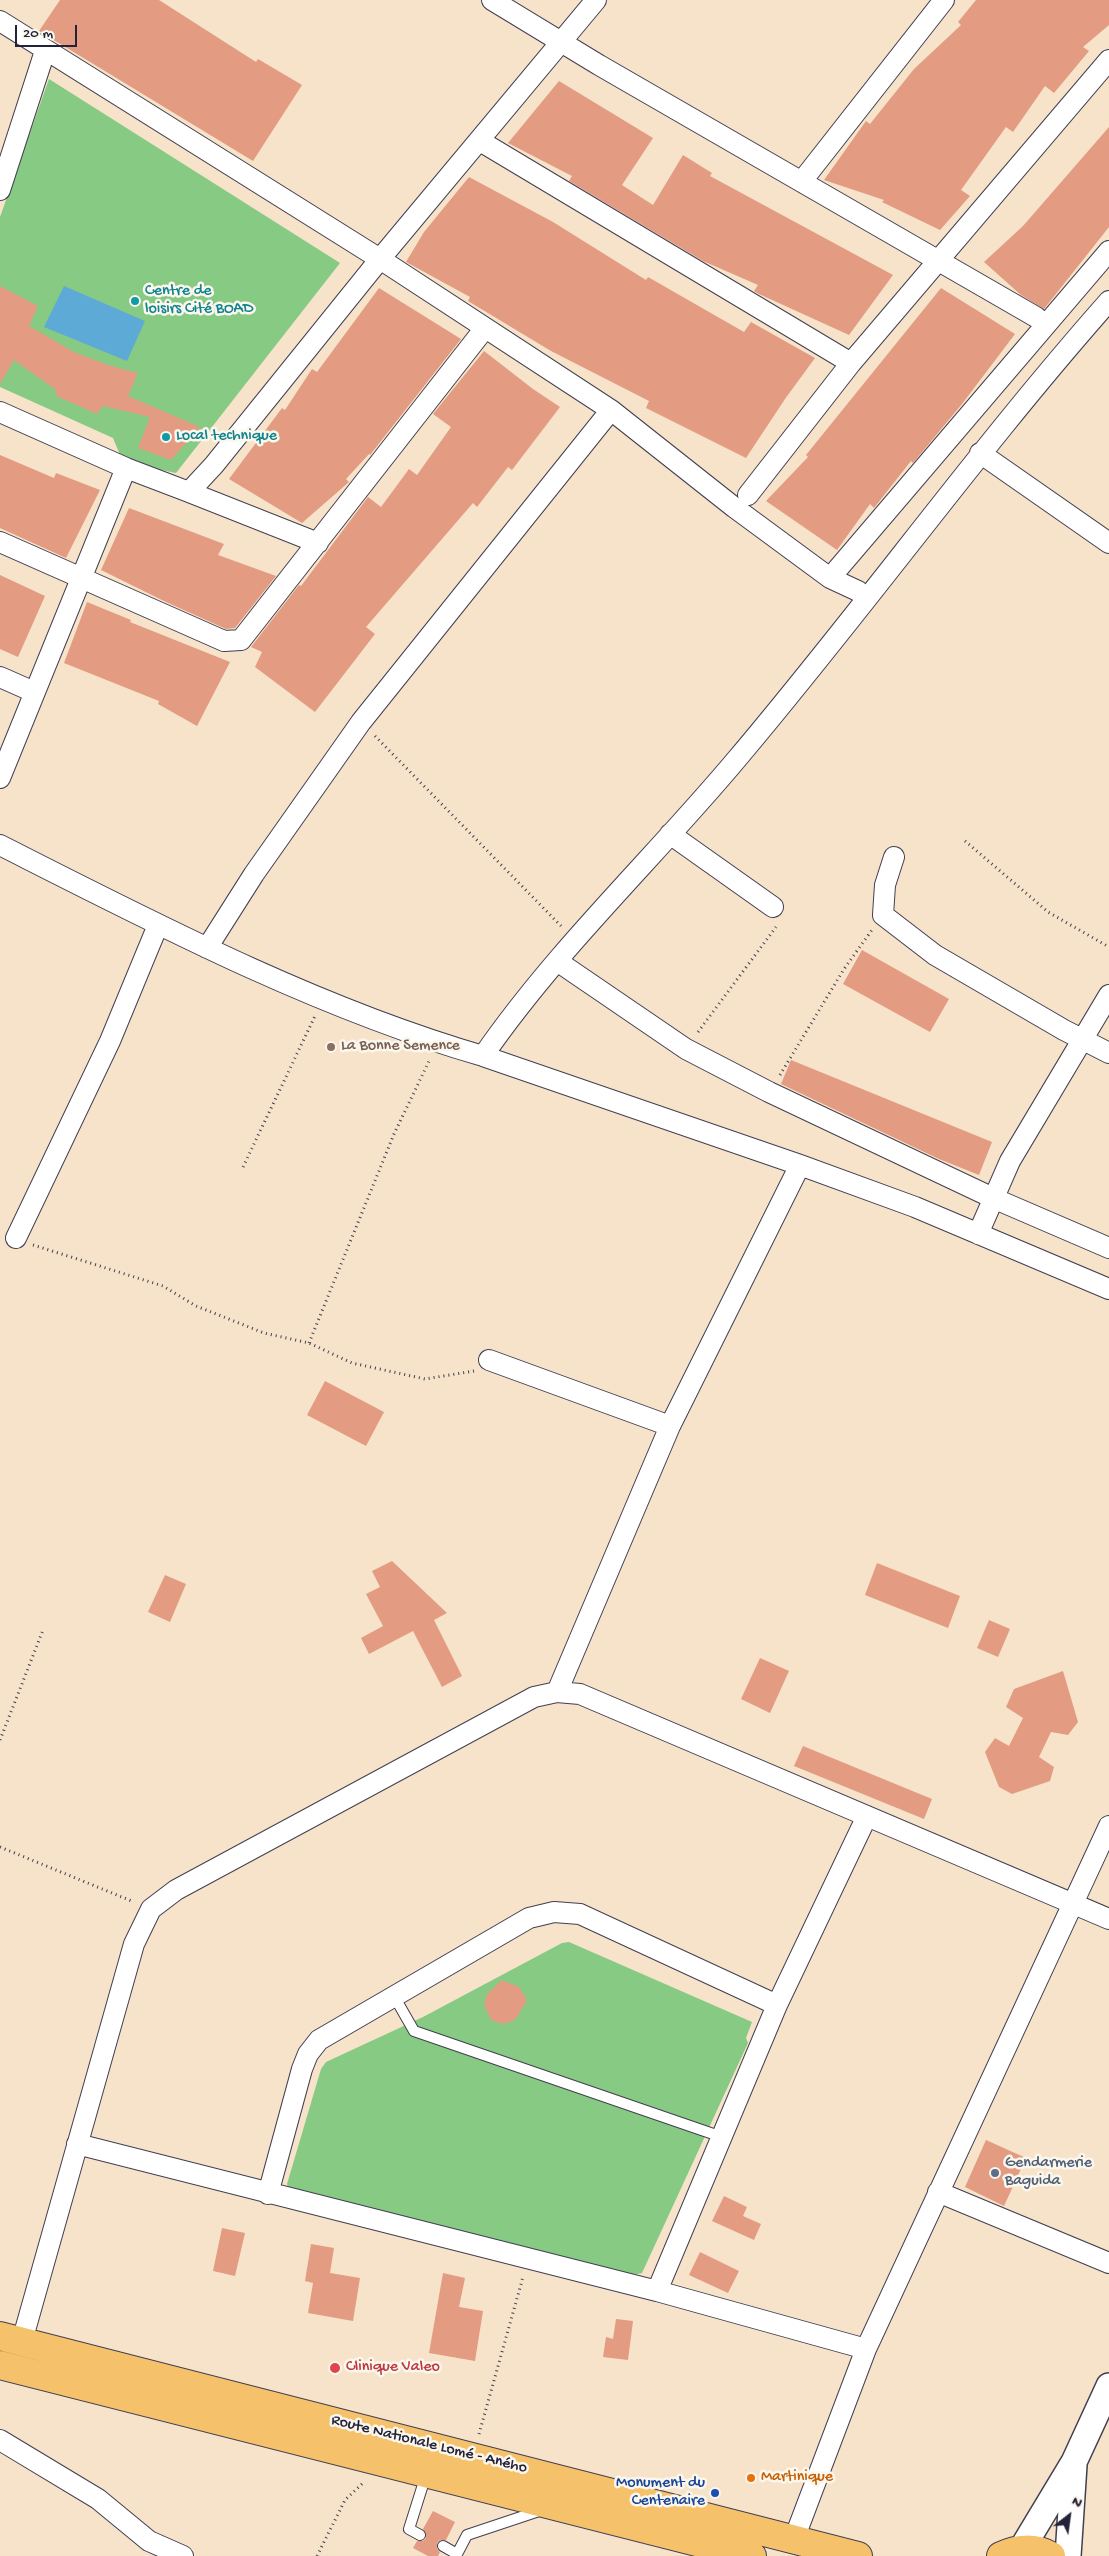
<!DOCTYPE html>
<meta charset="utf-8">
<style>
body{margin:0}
#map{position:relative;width:1109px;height:2556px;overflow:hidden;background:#f6e3ca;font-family:"Gochi Hand",sans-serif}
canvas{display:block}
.north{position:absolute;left:1044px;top:2491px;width:50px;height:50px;-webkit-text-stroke:4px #fbf7ec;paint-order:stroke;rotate:30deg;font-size:14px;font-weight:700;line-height:20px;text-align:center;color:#22223b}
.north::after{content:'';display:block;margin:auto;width:18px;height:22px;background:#22223b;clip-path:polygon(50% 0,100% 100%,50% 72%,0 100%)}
.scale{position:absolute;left:15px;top:25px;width:62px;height:22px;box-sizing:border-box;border:2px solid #22223b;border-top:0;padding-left:6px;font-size:15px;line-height:18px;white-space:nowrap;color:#22223b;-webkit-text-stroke:4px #fbf7ec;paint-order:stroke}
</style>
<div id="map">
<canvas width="1109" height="2556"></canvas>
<div class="north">N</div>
<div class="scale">20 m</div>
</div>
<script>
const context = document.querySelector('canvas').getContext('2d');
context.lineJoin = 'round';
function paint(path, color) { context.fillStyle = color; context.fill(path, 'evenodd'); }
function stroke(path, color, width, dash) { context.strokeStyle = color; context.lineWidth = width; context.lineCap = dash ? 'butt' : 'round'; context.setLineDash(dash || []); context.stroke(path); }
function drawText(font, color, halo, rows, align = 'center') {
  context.font = font + ' "Gochi Hand",sans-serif'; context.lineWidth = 5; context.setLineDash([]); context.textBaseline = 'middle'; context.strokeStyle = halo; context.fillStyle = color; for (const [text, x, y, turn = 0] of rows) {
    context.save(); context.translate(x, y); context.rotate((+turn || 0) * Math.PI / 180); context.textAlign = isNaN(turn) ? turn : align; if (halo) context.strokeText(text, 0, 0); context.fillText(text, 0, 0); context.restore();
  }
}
paint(new Path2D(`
 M 49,79 L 340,263 L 176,473 L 123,462 L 113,438 L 0,387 L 0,217 Z
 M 569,1942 L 752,2022 L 746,2038 L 748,2043 L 642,2273 L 634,2275 L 292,2197 L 287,2184 L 321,2069 L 326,2062 L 423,2017 L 562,1943 Z`), '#86ca83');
paint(new Path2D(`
 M 64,286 L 145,321 L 127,361 L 44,327 Z`), '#5eaad7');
paint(new Path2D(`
 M 60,0 L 159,0 L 256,62 L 258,59 L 302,85 L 253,161 L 39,31 Z
 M 976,0 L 1109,0 L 1109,25 L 1083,47 L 1089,51 L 1054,93 L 1045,86 L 1013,132 L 1006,127 L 961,190 L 970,196 L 940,230 L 882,202 L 884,200 L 824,180 L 866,121 L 870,124 L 914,69 L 961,25 L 958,22 Z
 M 559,81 L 653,138 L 622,185 L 653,205 L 683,155 L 712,173 L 710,176 L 893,275 L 849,335 L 759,294 L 754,291 L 758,285 L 703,261 L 569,181 L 572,176 L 508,143 Z
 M 1109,127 L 1109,227 L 1044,309 L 1021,295 L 984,262 L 1023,226 Z
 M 469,177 L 553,222 L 646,280 L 648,277 L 744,332 L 751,322 L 815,358 L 785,399 L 746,458 L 646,408 L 649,401 L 551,351 L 468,301 L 470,297 L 406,262 L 424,232 Z
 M 0,286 L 38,306 L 29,326 L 74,352 L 111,366 L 138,373 L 128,396 L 200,427 L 171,460 L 138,448 L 150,417 L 103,406 L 97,414 L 56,396 L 56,390 L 14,360 L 0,384 Z
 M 379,288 L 461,339 L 370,455 L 369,454 L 346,479 L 349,482 L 302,523 L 229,479 L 282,408 L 285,410 L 312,369 L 317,372 Z
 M 941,288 L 1015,334 L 962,404 L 913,463 L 911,461 L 874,508 L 870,504 L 837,550 L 766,501 L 808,457 L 806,455 Z
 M 484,351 L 533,389 L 560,407 L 512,470 L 508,467 L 477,507 L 473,503 L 366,627 L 375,634 L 315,712 L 255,667 L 262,652 L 251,647 L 299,585 L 301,586 L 368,497 L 381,507 L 409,469 L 417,475 L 451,427 L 433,414 Z
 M 0,455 L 54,478 L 56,473 L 100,490 L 66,558 L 0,528 Z
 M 129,508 L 224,544 L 218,555 L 276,576 L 235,628 L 226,629 L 166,602 L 101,570 Z
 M 0,575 L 45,596 L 18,657 L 0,649 Z
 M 87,602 L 131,620 L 130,622 L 230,662 L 197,726 L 158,704 L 159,701 L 64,663 Z
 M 862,950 L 949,999 L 930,1032 L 843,984 Z
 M 791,1060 L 992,1142 L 979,1175 L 939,1159 L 781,1084 Z
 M 325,1381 L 384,1412 L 366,1446 L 307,1415 Z
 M 392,1561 L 447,1613 L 434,1620 L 462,1676 L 442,1687 L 413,1631 L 369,1654 L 361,1638 L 383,1626 L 366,1594 L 380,1587 L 372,1571 Z
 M 877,1563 L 960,1596 L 948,1628 L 865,1595 Z
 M 165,1575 L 186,1584 L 170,1622 L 148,1612 Z
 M 989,1620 L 1010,1629 L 998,1657 L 977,1648 Z
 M 760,1658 L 789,1671 L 770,1713 L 741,1699 Z
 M 1063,1671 L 1078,1722 L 1068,1735 L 1051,1732 L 1039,1757 L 1054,1767 L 1050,1781 L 1012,1794 L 999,1787 L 985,1752 L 995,1738 L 1009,1746 L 1023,1718 L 1006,1707 L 1014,1689 Z
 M 803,1746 L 932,1799 L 924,1819 L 794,1766 Z
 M 502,1980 L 519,1987 L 527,2000 L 517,2017 L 513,2021 L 502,2024 L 491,2020 L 484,2005 L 487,1994 Z
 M 986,2140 L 1026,2158 L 1004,2206 L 965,2187 Z
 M 724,2196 L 747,2207 L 743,2216 L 761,2224 L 754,2240 L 712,2221 Z
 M 222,2228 L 245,2233 L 235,2276 L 213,2271 Z
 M 311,2244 L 334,2248 L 330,2273 L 360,2278 L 353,2321 L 308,2313 L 313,2283 L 305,2281 Z
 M 700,2252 L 739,2271 L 728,2293 L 689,2275 Z
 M 443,2273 L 465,2278 L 459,2307 L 483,2311 L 475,2361 L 429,2353 Z
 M 616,2319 L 633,2321 L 628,2360 L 603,2357 L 606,2337 L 613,2339 Z
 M 433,2511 L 455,2522 L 446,2540 L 440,2540 L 437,2543 L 437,2549 L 440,2552 L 438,2556 L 428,2556 L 413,2548 L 417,2541 L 423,2541 L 426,2538 L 423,2529 Z`), '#e39b82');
const service = new Path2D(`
 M 394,1996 L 414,2031 L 722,2137
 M 420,2535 L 409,2529 L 426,2475
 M 443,2546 L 457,2554 L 467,2535 L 542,2510`);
const minor = new Path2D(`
 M 492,0 L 599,65 L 1036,317
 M 0,21 L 380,259 L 611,410 L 735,508 L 830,578 L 858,591 L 865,598
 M 480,141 L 851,363
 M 802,181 L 944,0
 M 0,190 L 45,51
 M 0,412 L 126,468 L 189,492 L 214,465 L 380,259 L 596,0
 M 980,453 L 1109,543
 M 189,492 L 318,543
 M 748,495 L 851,363 L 1109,60
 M 0,542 L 224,641 L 241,640 L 485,328
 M 830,578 L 1109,251
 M 0,677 L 34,692
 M 0,778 L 126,468
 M 670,834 L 773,907
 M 0,845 C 154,923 317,1008 483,1056 L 800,1165 L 915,1207 L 1109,1289
 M 894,857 L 885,885 L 883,915 L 935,955 L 1064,1030 L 1109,1053
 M 207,948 L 254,874 L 361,722 L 611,410
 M 557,961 L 686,1049 L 769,1092 L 993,1198 L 1109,1248
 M 483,1056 C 557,949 653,859 736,760 C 864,609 978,449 1109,301
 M 978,1234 L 1010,1161 L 1109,995
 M 16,1238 L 110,1041 L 158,925
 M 489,1360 L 670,1426
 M 557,1692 L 670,1426 L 800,1165
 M 77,2144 L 657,2291 L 866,2349
 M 938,2192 L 1109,2263
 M 268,2194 L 302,2069 L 308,2054 L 319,2040 L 529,1918 L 554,1912 L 580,1914 L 777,2005
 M 657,2291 L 777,2005 L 867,1816
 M 22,2341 L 134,1944 L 151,1909 L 176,1890 L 534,1697 L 557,1692 L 580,1694 L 1109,1919
 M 0,2440 L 98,2499 L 149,2541 L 183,2556
 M 794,2539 L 866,2349 L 1109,1826`);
const tertiary = new Path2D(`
 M 1021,2550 L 1074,2462 L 1109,2386
 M 1068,2556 L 1074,2465`);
const trunk = new Path2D(`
 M 0,2336 L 858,2556
 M 0,2365 L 752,2556
 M 1001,2556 C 1017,2548 1035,2547 1051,2556`);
stroke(service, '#423f50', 12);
stroke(minor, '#423f50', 22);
stroke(tertiary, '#423f50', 28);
stroke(trunk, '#423f50', 30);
stroke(new Path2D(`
 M 375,736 L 561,926
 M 965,841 L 1048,912 L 1109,947
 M 698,1032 L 776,927
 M 780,1075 L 844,969 L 872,930
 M 243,1167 L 315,1016
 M 33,1245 L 163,1286 L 196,1306 L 264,1333 L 309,1343 L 352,1363 L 425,1379 L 474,1371
 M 309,1343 L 394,1134 L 430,1059
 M 0,1740 L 43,1630
 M 0,1847 L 134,1902
 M 479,2434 L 523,2277
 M 317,2556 L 345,2500 L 364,2482`), '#423f50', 3, [1, 4]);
stroke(service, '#fff', 10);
stroke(minor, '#fff', 20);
stroke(tertiary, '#fff', 25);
stroke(trunk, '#f5c16b', 28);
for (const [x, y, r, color] of [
 [135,301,5,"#0f9aa8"],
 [166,437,5,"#0f9aa8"],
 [331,1047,5,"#8d6e63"],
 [995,2173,5,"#5c6f8a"],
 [335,2368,6,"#e0444e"],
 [751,2478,5,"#e8710a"],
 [715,2493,5,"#1a4fb4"]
]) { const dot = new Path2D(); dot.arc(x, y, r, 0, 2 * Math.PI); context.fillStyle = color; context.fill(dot); stroke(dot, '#fbf7ec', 2); }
drawText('16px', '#0d838f', '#fbf7ec', [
 ["Centre de",145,292],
 ["loisirs Cité BOAD",145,310],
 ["Local technique",176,437]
], 'left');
drawText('16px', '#785e54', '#fbf7ec', [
 ["La Bonne Semence",341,1047]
], 'left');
drawText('16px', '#4e5e75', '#fbf7ec', [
 ["Gendarmerie",1005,2164],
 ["Baguida",1005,2182]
], 'left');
drawText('16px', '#be3a42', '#fbf7ec', [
 ["Clinique Valeo",346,2368]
], 'left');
drawText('16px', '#22223b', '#fbf7ec', [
 ["Route Nationale Lomé - Aného",429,2445,14]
]);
drawText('16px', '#c56008', '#fbf7ec', [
 ["Martinique",761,2478]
], 'left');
drawText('16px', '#164399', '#fbf7ec', [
 ["Monument du",705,2484],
 ["Centenaire",705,2502]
], 'right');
</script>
